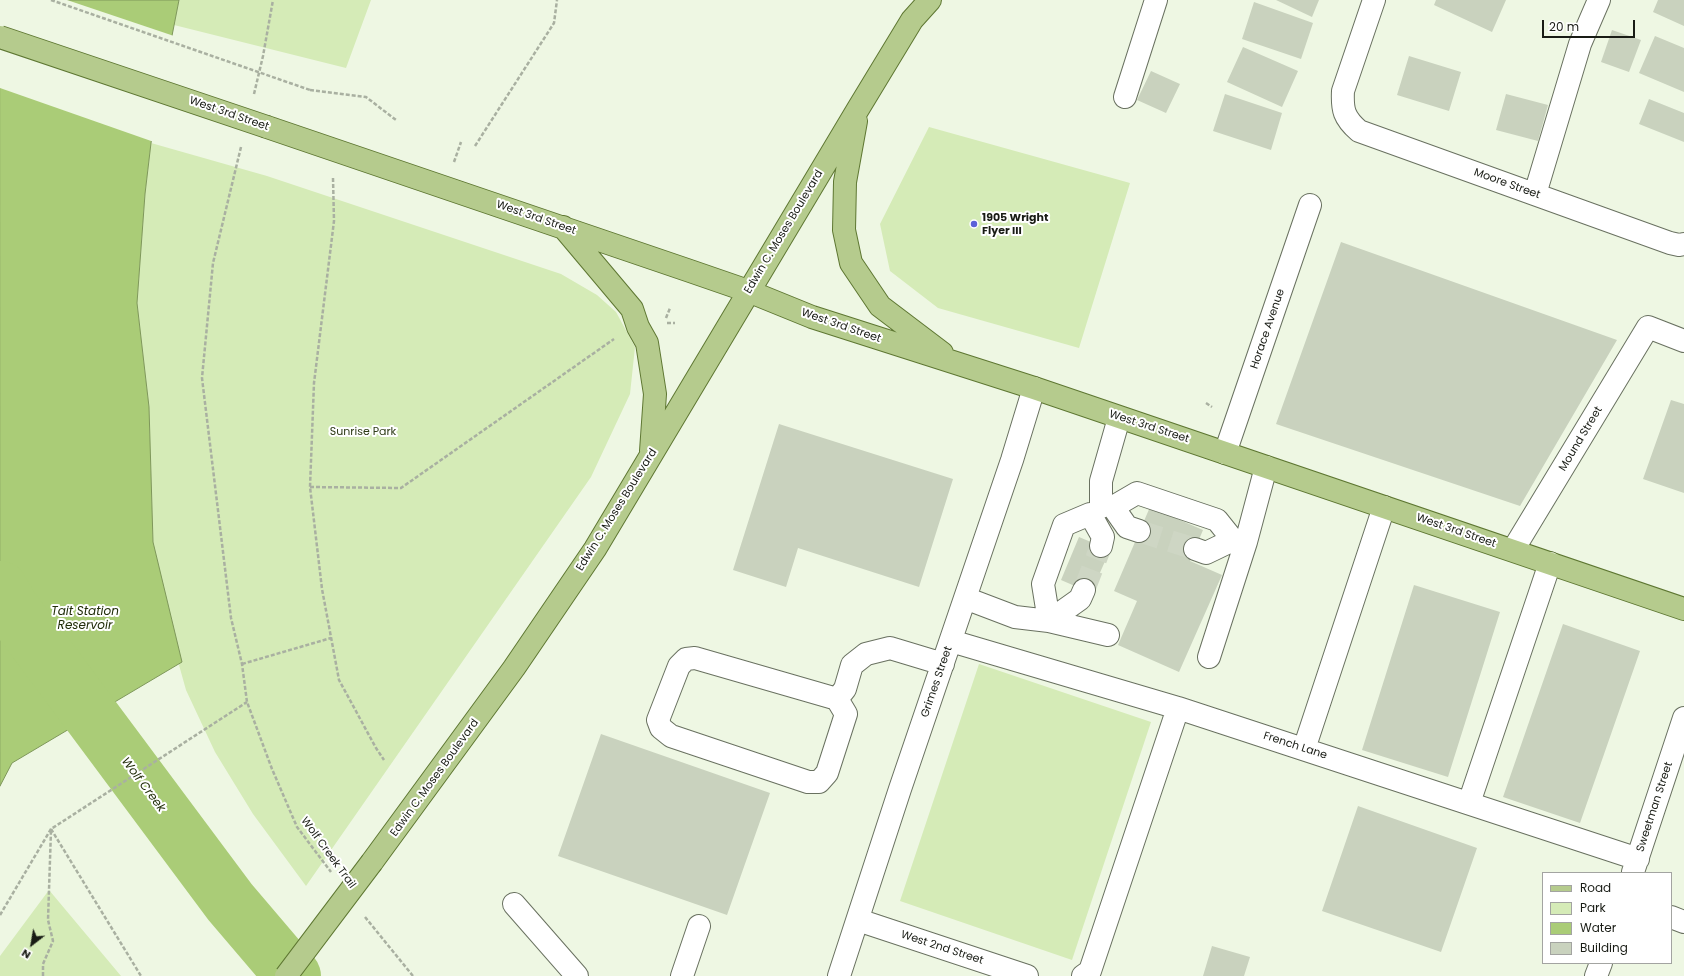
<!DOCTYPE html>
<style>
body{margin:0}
#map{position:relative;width:1684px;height:976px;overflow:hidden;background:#eef7e3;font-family:Poppins,sans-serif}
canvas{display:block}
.legend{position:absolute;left:1542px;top:872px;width:130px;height:92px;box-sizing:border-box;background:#fff;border:1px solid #a3a4a1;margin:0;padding:5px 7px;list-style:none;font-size:12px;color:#191c15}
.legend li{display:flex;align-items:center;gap:8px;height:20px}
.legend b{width:20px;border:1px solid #a3a4a1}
.north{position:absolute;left:12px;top:924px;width:40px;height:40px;-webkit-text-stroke:3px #fff;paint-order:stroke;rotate:211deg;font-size:11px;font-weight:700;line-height:16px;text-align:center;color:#191c15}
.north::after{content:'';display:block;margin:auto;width:14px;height:18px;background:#191c15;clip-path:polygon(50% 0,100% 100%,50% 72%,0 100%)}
.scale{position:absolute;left:1542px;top:20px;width:93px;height:18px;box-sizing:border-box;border:2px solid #191c15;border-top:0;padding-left:5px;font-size:12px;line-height:14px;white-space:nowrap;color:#191c15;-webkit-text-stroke:3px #fff;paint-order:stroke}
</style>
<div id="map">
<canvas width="1684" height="976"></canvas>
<ul class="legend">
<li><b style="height:5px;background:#b5cb8d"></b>Road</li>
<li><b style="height:11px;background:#d5ebb7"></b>Park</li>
<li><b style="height:11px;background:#ac7"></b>Water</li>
<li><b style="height:11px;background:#c9d2be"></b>Building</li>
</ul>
<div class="north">N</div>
<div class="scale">20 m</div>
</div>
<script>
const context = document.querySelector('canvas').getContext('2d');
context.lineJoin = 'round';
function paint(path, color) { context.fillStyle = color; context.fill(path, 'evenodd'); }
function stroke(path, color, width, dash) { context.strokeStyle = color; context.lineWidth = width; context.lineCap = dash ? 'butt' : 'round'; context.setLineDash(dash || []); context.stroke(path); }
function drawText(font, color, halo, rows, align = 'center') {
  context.font = font + ' Poppins,sans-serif'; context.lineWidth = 4; context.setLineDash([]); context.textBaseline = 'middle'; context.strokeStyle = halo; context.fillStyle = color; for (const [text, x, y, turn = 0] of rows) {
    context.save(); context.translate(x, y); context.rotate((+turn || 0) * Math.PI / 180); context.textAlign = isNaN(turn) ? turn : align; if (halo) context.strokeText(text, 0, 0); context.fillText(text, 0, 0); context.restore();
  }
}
paint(new Path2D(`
 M 179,0 L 371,0 L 346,68 L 174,25 Z
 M 929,127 L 1130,183 L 1079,348 L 938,308 L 890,271 L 880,224 Z
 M 151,143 L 267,176 L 561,274 L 597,295 L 616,312 L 635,347 L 630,394 L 591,477 L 306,886 L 253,814 L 215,752 L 186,690 L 165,615 L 153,542 L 149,407 L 137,303 L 145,194 Z
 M 979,664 L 1151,722 L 1072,960 L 900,901 Z
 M 49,890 L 121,976 L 0,976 L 0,956 Z`), '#d5ebb7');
const water = new Path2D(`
 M 0,0 L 179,0 L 151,143 L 145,194 L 137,303 L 149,407 L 153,542 L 182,662 L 12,763 L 0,786 Z`);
paint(water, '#ac7');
stroke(water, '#7e975a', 1);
paint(new Path2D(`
 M 0,0 L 67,0 L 174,36 L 154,142 L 0,88 Z`), '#eef7e3');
stroke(new Path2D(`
 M 0,589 L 11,608 L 230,902 L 293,976`), '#ac7', 56);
paint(new Path2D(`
 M 1276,0 L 1319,0 L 1312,17 Z
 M 1436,0 L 1506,0 L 1492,32 L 1434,5 Z
 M 1658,0 L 1684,0 L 1684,26 L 1653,12 Z
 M 1254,2 L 1313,23 L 1301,59 L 1242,39 Z
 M 1612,30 L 1641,40 L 1629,72 L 1601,62 Z
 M 1655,36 L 1684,48 L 1684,92 L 1639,73 Z
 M 1243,47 L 1298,71 L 1282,107 L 1227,82 Z
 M 1409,56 L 1461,72 L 1449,111 L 1397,95 Z
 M 1151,71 L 1180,84 L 1166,113 L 1137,100 Z
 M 1225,94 L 1282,113 L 1271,150 L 1213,131 Z
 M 1506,94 L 1548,105 L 1538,141 L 1496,130 Z
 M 1649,99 L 1684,113 L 1684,142 L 1639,124 Z
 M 1341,242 L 1617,340 L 1520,506 L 1276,424 Z
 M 1671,400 L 1684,404 L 1684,493 L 1643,479 Z
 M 779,424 L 953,479 L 919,587 L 798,548 L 786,587 L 733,570 Z
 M 1150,507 L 1203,530 L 1190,561 L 1222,575 L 1179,672 L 1118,645 L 1137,601 L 1114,591 Z
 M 1079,537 L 1110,550 L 1091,593 L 1061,580 Z
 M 1414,585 L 1500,612 L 1448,777 L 1362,750 Z
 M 1563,624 L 1640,651 L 1580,823 L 1503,797 Z
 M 601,734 L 770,793 L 727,915 L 558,856 Z
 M 1358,806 L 1477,848 L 1441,952 L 1322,911 Z
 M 1212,946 L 1250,957 L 1244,976 L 1203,976 Z`), '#c9d2be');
stroke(new Path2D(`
 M 1139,531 L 1195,549
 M 1084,590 L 1101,546`), '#ced6c4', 22, [22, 11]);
const minor = new Path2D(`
 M 1374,0 L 1343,91 C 1342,110 1344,118 1359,131 L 1670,243 L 1679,245 L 1684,244
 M 1125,97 L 1156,0
 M 1535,194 L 1580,44 L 1599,0
 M 1225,453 L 1310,205
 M 1101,507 L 1101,481 L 1119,418
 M 1139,531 L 1127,527 L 1113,507 L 1137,493 L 1217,520 L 1233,540 L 1206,553 L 1195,549
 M 1233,540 L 1246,542 L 1266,467
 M 1513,550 L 1648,327 L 1684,341
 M 1084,590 L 1080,599 L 1049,621 L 1043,584 L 1064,525 L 1090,514 L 1103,537 L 1101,546
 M 965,598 L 1015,617 L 1049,621 L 1108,635
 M 951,641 L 1178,708 L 1638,859
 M 1209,657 L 1246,542
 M 837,699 L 846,714 L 827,773 L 819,782 L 808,782 L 671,736 L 661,728 L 658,720 L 679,666 L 686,659 L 695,658 L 837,699 L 845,689 L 852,665 L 866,654 L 890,648 L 943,664
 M 1304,749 L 1384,507
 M 1469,803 L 1550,563
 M 1633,872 L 1684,718
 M 514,904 L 577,976
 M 1671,917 L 1684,922
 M 858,920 L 1027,976
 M 682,976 L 699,926
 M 839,976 L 900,789 L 1012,460 L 1034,388
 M 1083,976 L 1090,971 L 1178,708
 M 1596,976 L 1601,963`);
const major = new Path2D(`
 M 856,121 L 845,182 L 844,230 L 851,263 L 880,306 L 942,353
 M 267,127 L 690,271 L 748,291 L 812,317 L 1034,388 L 1684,609
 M 563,227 L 632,309 L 638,327 L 647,343 L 655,394 L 651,451
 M 372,862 L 514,668 L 595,549 L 858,109 L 912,20 L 930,0`);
stroke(minor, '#697160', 24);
stroke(major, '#5e7732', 24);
stroke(new Path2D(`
 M 310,90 L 366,97 L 396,120
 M 254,94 L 263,56 L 273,0
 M 475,146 L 554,23 L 557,0
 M 241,147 L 213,263 L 202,378 L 231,618 L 242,664 L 247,702 L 272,769 L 297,827 L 331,872
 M 454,162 L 461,142
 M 333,178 L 334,221 L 314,383 L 310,487 L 322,589 L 339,680 L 376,748 L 384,760
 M 666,318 L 670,308
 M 667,323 L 675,323
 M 1206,403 L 1212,407
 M 310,487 L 401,488 L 614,339
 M 242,664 L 331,638
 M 51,829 L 141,976
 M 0,915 L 51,829 L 247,702
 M 365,917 L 413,976
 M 43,976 L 43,964 L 53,941 L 48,920 L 51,830`), '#a9b0a1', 2.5, [4, 2]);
stroke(minor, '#fff', 22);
stroke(major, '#b5cb8d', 22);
const majorBridge = new Path2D(`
 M 0,37 L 267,127
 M 286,976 L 372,862`);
stroke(majorBridge, '#5e7732', 24, []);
stroke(new Path2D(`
 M 51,0 L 310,90`), '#a9b0a1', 2.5, [4, 2]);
stroke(majorBridge, '#b5cb8d', 22);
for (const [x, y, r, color] of [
 [974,224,4,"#5b61d8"]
]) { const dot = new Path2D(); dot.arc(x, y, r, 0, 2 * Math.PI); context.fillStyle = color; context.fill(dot); stroke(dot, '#fff', 1.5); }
drawText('11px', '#191c15', '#fff', [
 ["West 3rd Street",229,114,19],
 ["Moore Street",1507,184,20],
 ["West 3rd Street",536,218,19],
 ["Edwin C. Moses Boulevard",784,232,-59],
 ["West 3rd Street",841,326,19],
 ["Horace Avenue",1268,329,-71],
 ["West 3rd Street",1149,427,18],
 ["Mound Street",1581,439,-59],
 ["Edwin C. Moses Boulevard",617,510,-58],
 ["West 3rd Street",1456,531,19],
 ["Grimes Street",937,682,-71],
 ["French Lane",1295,746,18],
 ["Edwin C. Moses Boulevard",435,778,-54],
 ["Sweetman Street",1655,807,-72],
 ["Wolf Creek Trail",328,853,54],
 ["West 2nd Street",942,948,18]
]);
drawText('bold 11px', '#191c15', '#fff', [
 ["1905 Wright",982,218],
 ["Flyer III",982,231]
], 'left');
drawText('11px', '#2e3b17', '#fff', [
 ["Sunrise Park",363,432]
]);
drawText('italic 12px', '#222e0a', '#fff', [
 ["Tait Station",85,612],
 ["Reservoir",85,626],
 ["Wolf Creek",143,785,53]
]);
</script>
